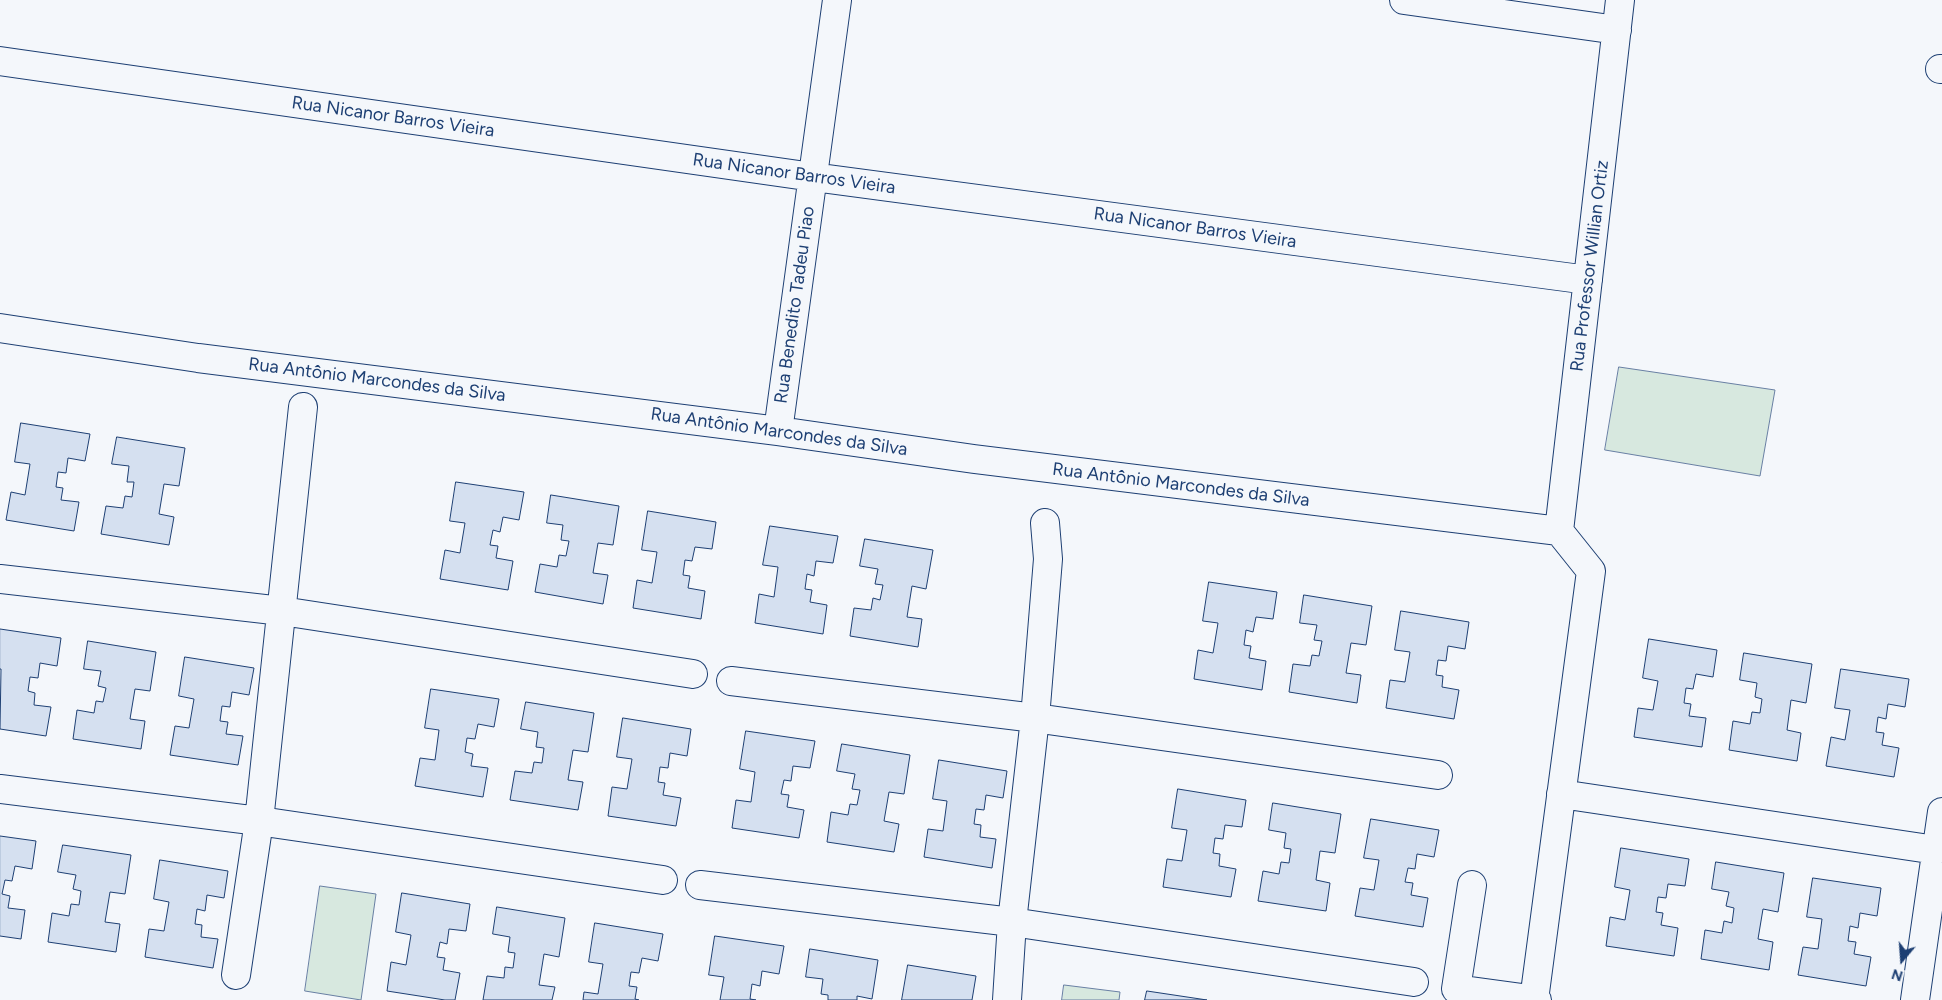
<!DOCTYPE html>
<meta charset="utf-8">
<style>
body{margin:0}
#map{position:relative;width:1942px;height:1000px;overflow:hidden;background:#f4f7fb;font-family:Figtree,sans-serif}
canvas{display:block}
.north{position:absolute;left:1877px;top:935px;width:50px;height:50px;-webkit-text-stroke:4px #f4f7fb;paint-order:stroke;rotate:198deg;font-size:14px;font-weight:700;line-height:20px;text-align:center;color:#1d3f73}
.north::after{content:'';display:block;margin:auto;width:18px;height:22px;background:#1d3f73;clip-path:polygon(50% 0,100% 100%,50% 72%,0 100%)}
</style>
<div id="map">
<canvas width="1942" height="1000"></canvas>
<div class="north">N</div>
</div>
<script>
const context = document.querySelector('canvas').getContext('2d');
context.lineJoin = 'round';
function paint(path, color) { context.fillStyle = color; context.fill(path, 'evenodd'); }
function stroke(path, color, width, dash) { context.strokeStyle = color; context.lineWidth = width; context.lineCap = dash ? 'butt' : 'round'; context.setLineDash(dash || []); context.stroke(path); }
function drawText(font, color, halo, rows, align = 'center') {
  context.font = font + ' Figtree,sans-serif'; context.lineWidth = 4; context.setLineDash([]); context.textBaseline = 'middle'; context.strokeStyle = halo; context.fillStyle = color; for (const [text, x, y, turn = 0] of rows) {
    context.save(); context.translate(x, y); context.rotate((+turn || 0) * Math.PI / 180); context.textAlign = isNaN(turn) ? turn : align; if (halo) context.strokeText(text, 0, 0); context.fillText(text, 0, 0); context.restore();
  }
}
const green = new Path2D(`
 M 1619,367 L 1775,390 L 1760,476 L 1605,450 Z
 M 320,886 L 376,894 L 361,1000 L 305,991 Z
 M 1064,985 L 1120,992 L 1119,1000 L 1062,1000 Z`);
paint(green, '#d7e8df');
stroke(green, '#687fa3', 1);
const building = new Path2D(`
 M 21,423 L 90,434 L 85,461 L 68,458 L 66,473 L 58,472 L 56,487 L 63,488 L 61,500 L 79,502 L 74,531 L 6,520 L 11,492 L 25,495 L 30,464 L 15,462 Z
 M 117,437 L 185,448 L 179,486 L 164,484 L 159,514 L 174,517 L 169,545 L 101,534 L 106,506 L 123,508 L 125,496 L 132,497 L 134,482 L 127,482 L 129,466 L 112,464 Z
 M 456,482 L 524,492 L 519,520 L 503,517 L 500,532 L 493,530 L 490,545 L 498,546 L 496,558 L 513,561 L 508,590 L 440,579 L 445,550 L 460,553 L 465,523 L 450,521 Z
 M 551,495 L 619,506 L 613,545 L 598,543 L 593,573 L 608,575 L 603,604 L 535,592 L 540,564 L 557,567 L 559,555 L 566,556 L 569,541 L 561,540 L 563,525 L 547,523 Z
 M 648,511 L 716,522 L 712,549 L 695,547 L 692,561 L 685,560 L 683,575 L 690,576 L 688,588 L 705,591 L 701,619 L 633,608 L 637,580 L 652,583 L 657,552 L 642,550 Z
 M 770,526 L 838,536 L 833,563 L 816,561 L 814,576 L 807,574 L 805,589 L 812,590 L 810,602 L 827,605 L 823,634 L 755,623 L 759,594 L 774,597 L 778,567 L 763,565 Z
 M 865,539 L 933,550 L 926,589 L 912,586 L 907,617 L 922,619 L 918,647 L 850,636 L 854,608 L 871,610 L 873,598 L 880,600 L 883,585 L 875,584 L 878,569 L 860,566 Z
 M 1209,582 L 1277,592 L 1273,619 L 1256,617 L 1253,632 L 1246,630 L 1244,645 L 1251,646 L 1249,658 L 1266,661 L 1262,690 L 1194,679 L 1198,650 L 1213,653 L 1218,623 L 1203,621 Z
 M 1304,595 L 1372,606 L 1366,645 L 1351,643 L 1346,673 L 1361,675 L 1357,703 L 1289,692 L 1293,664 L 1310,666 L 1312,655 L 1319,656 L 1322,641 L 1314,640 L 1317,625 L 1300,623 Z
 M 1401,611 L 1469,622 L 1465,649 L 1448,646 L 1446,661 L 1438,660 L 1436,675 L 1443,676 L 1442,687 L 1459,690 L 1454,719 L 1386,708 L 1390,680 L 1405,682 L 1410,652 L 1395,650 Z
 M 0,629 L 61,638 L 57,666 L 40,663 L 38,678 L 30,677 L 28,691 L 35,693 L 34,705 L 51,707 L 46,736 L 0,729 L 1,669 L 0,669 Z
 M 1649,639 L 1717,650 L 1713,677 L 1696,674 L 1693,689 L 1686,688 L 1684,703 L 1691,704 L 1689,716 L 1706,718 L 1702,747 L 1634,737 L 1638,708 L 1653,710 L 1658,681 L 1643,678 Z
 M 88,641 L 156,652 L 150,691 L 135,689 L 130,719 L 145,721 L 141,749 L 73,739 L 77,710 L 94,713 L 96,701 L 103,702 L 106,688 L 98,686 L 101,671 L 84,669 Z
 M 1744,653 L 1812,664 L 1806,703 L 1791,700 L 1787,730 L 1801,733 L 1797,761 L 1729,750 L 1733,721 L 1750,724 L 1752,712 L 1760,713 L 1762,699 L 1755,697 L 1757,683 L 1740,680 Z
 M 185,657 L 254,668 L 249,695 L 232,692 L 230,707 L 222,706 L 220,721 L 228,722 L 226,734 L 243,736 L 238,765 L 170,755 L 175,726 L 189,728 L 194,699 L 179,696 Z
 M 1841,669 L 1909,679 L 1905,707 L 1888,704 L 1886,719 L 1878,717 L 1876,732 L 1884,733 L 1882,745 L 1899,748 L 1894,777 L 1826,766 L 1831,737 L 1845,740 L 1850,710 L 1835,708 Z
 M 431,689 L 499,699 L 494,727 L 478,724 L 475,739 L 467,738 L 465,752 L 473,754 L 471,766 L 488,768 L 483,797 L 415,786 L 420,758 L 435,760 L 439,730 L 425,728 Z
 M 526,702 L 594,713 L 588,752 L 573,750 L 568,780 L 583,782 L 578,810 L 510,800 L 515,771 L 532,773 L 534,762 L 542,763 L 544,748 L 536,747 L 538,732 L 521,729 Z
 M 623,718 L 691,729 L 687,756 L 670,753 L 668,768 L 660,767 L 658,782 L 665,783 L 663,795 L 681,798 L 676,826 L 608,816 L 612,787 L 627,789 L 632,759 L 617,757 Z
 M 746,731 L 815,741 L 810,768 L 793,766 L 791,781 L 784,780 L 781,794 L 789,795 L 787,807 L 804,810 L 799,838 L 732,828 L 736,800 L 751,802 L 755,772 L 740,769 Z
 M 842,744 L 910,755 L 904,794 L 889,792 L 884,821 L 899,824 L 894,852 L 827,842 L 831,812 L 848,815 L 850,804 L 857,805 L 860,790 L 852,789 L 855,774 L 837,771 Z
 M 939,760 L 1007,771 L 1003,798 L 986,795 L 984,810 L 976,809 L 974,824 L 981,825 L 980,837 L 996,839 L 992,868 L 924,857 L 928,829 L 943,831 L 947,801 L 933,799 Z
 M 1178,789 L 1246,800 L 1242,827 L 1225,825 L 1223,839 L 1215,838 L 1213,853 L 1220,854 L 1219,866 L 1236,869 L 1231,897 L 1163,887 L 1167,859 L 1182,861 L 1187,830 L 1172,828 Z
 M 1273,803 L 1341,814 L 1335,853 L 1320,851 L 1316,880 L 1330,883 L 1326,911 L 1258,901 L 1263,871 L 1279,874 L 1281,862 L 1289,863 L 1291,849 L 1284,848 L 1286,833 L 1269,830 Z
 M 1371,819 L 1439,830 L 1434,857 L 1417,854 L 1415,869 L 1408,868 L 1405,882 L 1413,883 L 1411,895 L 1428,898 L 1423,927 L 1355,916 L 1360,888 L 1374,890 L 1379,860 L 1364,858 Z
 M 0,836 L 36,841 L 32,869 L 15,866 L 12,881 L 5,880 L 2,894 L 10,896 L 8,908 L 25,910 L 21,939 L 0,936 Z
 M 63,845 L 131,855 L 125,894 L 110,892 L 105,922 L 120,924 L 116,952 L 48,942 L 52,913 L 69,916 L 71,904 L 79,905 L 81,891 L 73,889 L 76,875 L 58,872 Z
 M 1621,848 L 1689,859 L 1685,886 L 1668,884 L 1666,898 L 1658,897 L 1656,912 L 1663,913 L 1661,925 L 1678,928 L 1674,956 L 1606,946 L 1610,917 L 1625,920 L 1630,890 L 1615,887 Z
 M 160,860 L 228,871 L 224,898 L 207,895 L 205,911 L 197,909 L 195,924 L 202,925 L 201,937 L 218,939 L 213,968 L 145,957 L 149,929 L 164,931 L 169,902 L 154,899 Z
 M 1716,862 L 1784,873 L 1778,912 L 1763,909 L 1758,939 L 1773,942 L 1769,970 L 1701,959 L 1705,930 L 1722,933 L 1724,921 L 1732,923 L 1734,908 L 1726,906 L 1729,892 L 1712,889 Z
 M 1813,878 L 1881,888 L 1877,916 L 1860,913 L 1858,928 L 1850,926 L 1848,941 L 1856,942 L 1854,954 L 1871,957 L 1866,986 L 1798,975 L 1803,947 L 1818,949 L 1822,919 L 1807,917 Z
 M 402,893 L 470,904 L 466,931 L 449,929 L 447,944 L 440,942 L 437,957 L 445,958 L 443,970 L 460,973 L 455,1000 L 445,1000 L 387,991 L 391,962 L 406,965 L 411,935 L 396,932 Z
 M 497,907 L 565,918 L 559,957 L 544,954 L 539,985 L 555,987 L 552,1000 L 483,1000 L 487,976 L 504,978 L 505,967 L 513,968 L 515,953 L 508,952 L 510,937 L 493,934 Z
 M 595,923 L 663,934 L 658,961 L 642,958 L 639,973 L 631,972 L 629,986 L 637,987 L 635,999 L 639,1000 L 583,1000 L 584,992 L 598,994 L 603,964 L 589,962 Z
 M 715,936 L 784,946 L 779,974 L 762,971 L 760,986 L 752,984 L 750,999 L 756,1000 L 720,1000 L 724,977 L 709,975 Z
 M 810,949 L 878,960 L 872,999 L 857,996 L 857,1000 L 828,1000 L 828,995 L 821,994 L 823,979 L 806,977 Z
 M 908,965 L 976,976 L 972,1000 L 902,1000 Z
 M 1147,991 L 1207,1000 L 1145,1000 Z`);
paint(building, '#d5e0f0');
stroke(building, '#1d3f73', 1);
const street = new Path2D(`
 M 1404,0 L 1617,30
 M 0,61 L 813,177 L 1588,280
 M 1940,69 L 1942,69
 M 0,328 L 198,358 L 778,431 L 974,459 L 1559,531
 M 778,431 L 837,0
 M 1559,531 L 1620,0
 M 0,579 L 282,611 L 693,674
 M 731,681 L 1035,718 L 1438,775
 M 0,789 L 259,821 L 663,880
 M 1561,794 L 1936,850
 M 700,885 L 1012,922 L 1414,982
 M 1472,885 L 1456,989 L 1537,1000
 M 236,975 L 259,821 L 303,407
 M 1007,1000 L 1012,922 L 1035,718 L 1048,559 L 1045,523
 M 1534,1000 L 1591,571 L 1559,531
 M 1915,1000 L 1942,812`);
stroke(street, '#1d3f73', 30);
stroke(street, '#f4f7fb', 28);
drawText('18px', '#1d3f73', '#f4f7fb', [
 ["Rua Nicanor Barros Vieira",393,117,8],
 ["Rua Nicanor Barros Vieira",794,174,8],
 ["Rua Nicanor Barros Vieira",1195,228,8],
 ["Rua Professor Willian Ortiz",1590,266,-83],
 ["Rua Benedito Tadeu Piao",795,305,-82],
 ["Rua Antônio Marcondes da Silva",377,380,7],
 ["Rua Antônio Marcondes da Silva",779,432,8],
 ["Rua Antônio Marcondes da Silva",1181,485,7]
]);
</script>
